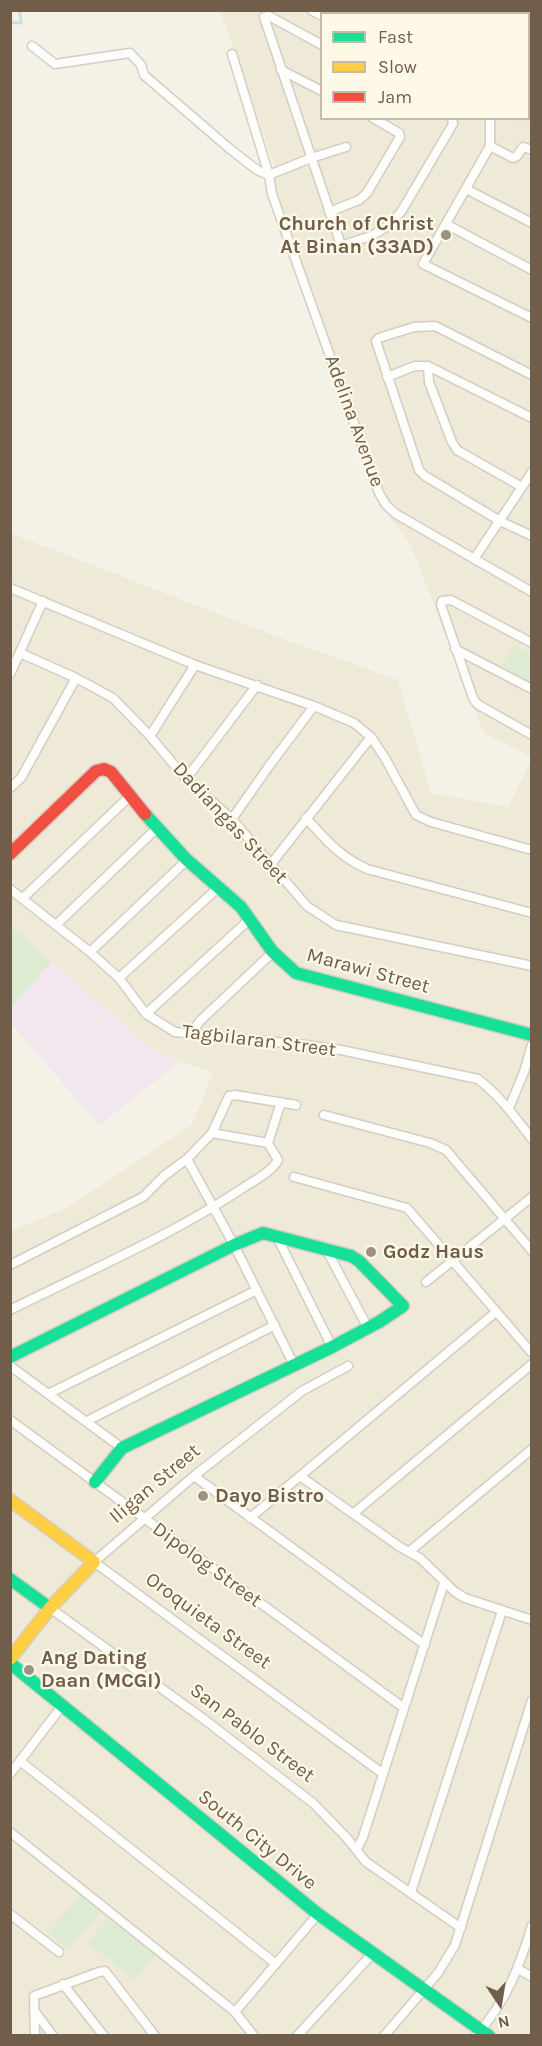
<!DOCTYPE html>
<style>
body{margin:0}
#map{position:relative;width:542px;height:2046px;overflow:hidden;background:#f4f1e7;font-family:Karla,sans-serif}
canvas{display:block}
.frame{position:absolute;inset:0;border:12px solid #705d4a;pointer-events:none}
.legend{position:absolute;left:320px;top:12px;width:210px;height:108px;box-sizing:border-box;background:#fef8e7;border:2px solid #c5baa8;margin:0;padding:8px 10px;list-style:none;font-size:18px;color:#705d4a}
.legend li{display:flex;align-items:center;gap:12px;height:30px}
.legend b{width:30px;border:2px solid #c5baa8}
.north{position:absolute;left:470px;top:1974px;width:60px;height:60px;-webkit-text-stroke:4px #fef8e7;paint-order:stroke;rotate:168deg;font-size:16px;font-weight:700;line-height:24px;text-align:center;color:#705d4a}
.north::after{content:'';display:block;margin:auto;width:21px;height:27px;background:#705d4a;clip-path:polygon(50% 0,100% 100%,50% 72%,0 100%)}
</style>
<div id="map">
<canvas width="542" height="2046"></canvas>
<div class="frame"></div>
<ul class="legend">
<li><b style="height:8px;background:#16e098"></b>Fast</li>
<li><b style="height:8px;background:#ffcf43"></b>Slow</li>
<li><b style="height:8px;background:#f24e42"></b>Jam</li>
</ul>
<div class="north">N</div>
</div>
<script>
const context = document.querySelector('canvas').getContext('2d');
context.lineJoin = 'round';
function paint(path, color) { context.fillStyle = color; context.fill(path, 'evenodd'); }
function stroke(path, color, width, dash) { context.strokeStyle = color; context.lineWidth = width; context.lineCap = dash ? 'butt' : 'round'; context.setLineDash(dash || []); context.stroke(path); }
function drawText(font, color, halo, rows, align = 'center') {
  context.font = font + ' Karla,sans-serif'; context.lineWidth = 4.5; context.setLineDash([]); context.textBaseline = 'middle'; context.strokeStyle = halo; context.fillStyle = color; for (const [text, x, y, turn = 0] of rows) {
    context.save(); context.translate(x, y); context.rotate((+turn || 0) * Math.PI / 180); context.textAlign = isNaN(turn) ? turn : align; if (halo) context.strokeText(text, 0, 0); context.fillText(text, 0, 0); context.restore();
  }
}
paint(new Path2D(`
 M 336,10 L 342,13 L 322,14 L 322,118 L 509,119 L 531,130 L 531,757 L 484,733 L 410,543 L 383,508 L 266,183 L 275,166 L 220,11 Z
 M 10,533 L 275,636 L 398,680 L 431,793 L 508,807 L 531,761 L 531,2035 L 11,2035 L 11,1231 L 67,1208 L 192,1125 L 213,1072 L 180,1062 L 150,1047 L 11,927 Z`), '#efe9d7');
paint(new Path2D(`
 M 336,11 L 531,11 L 531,130 L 509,119 L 528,118 L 528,14 L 342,14 Z`), '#f2e5d8');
paint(new Path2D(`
 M 52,962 L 150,1047 L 180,1062 L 99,1125 L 11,1023 L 10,1006 Z`), '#f2e7ef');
paint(new Path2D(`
 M 515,645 L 531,655 L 531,684 L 503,666 Z
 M 11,927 L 52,962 L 11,1006 Z
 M 81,1894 L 101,1910 L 69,1949 L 49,1933 Z
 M 110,1916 L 156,1954 L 135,1980 L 88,1943 Z`), '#ddebd2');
stroke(new Path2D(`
 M 10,22 L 21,23 L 20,10`), '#cadee4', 3);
const street = new Path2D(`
 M 311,10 L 322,16
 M 322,45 L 269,16 L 264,17 L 340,242 L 343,245 L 371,236 L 388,226 L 401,212 L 453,124 L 452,118
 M 32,46 L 55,64 L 130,53 L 141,65 L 144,75 L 230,149 L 257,170 L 269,175 L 232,54
 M 281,70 L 322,91
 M 490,118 L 490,146 L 423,264 L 532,318
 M 490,146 L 513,158 L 517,156 L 523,147 L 532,150
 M 346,147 L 311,158 L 269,175 L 272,194 L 379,493 L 386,505 L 396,514 L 532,592
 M 466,189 L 532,223
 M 329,212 L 359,200 L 367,193 L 400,137 L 399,133 L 373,118
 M 446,224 L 532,270
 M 428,366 L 429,382 L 452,442 L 457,450 L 522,487
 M 532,375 L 435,326 L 414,327 L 379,338 L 376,341 L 419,470 L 425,476 L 500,521 L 532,536
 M 387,377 L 415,366 L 428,366 L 532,418
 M 474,559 L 532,472
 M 10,588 L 195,665 L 314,706 L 354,723 L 371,737 L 385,758 L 416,815 L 431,822 L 532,850
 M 532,643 L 451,600 L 442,601 L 441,605 L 473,698 L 477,704 L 532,735
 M 455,649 L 532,689
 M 20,653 L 76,678 L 113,698 L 150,736 L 186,779 L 232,819 L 307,906 L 336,925 L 532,966
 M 10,674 L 43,601
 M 150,736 L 195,665
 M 186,779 L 257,685
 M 10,788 L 21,778 L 76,678
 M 306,818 C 326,840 339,856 367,869 L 532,913
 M 232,819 L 269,766 L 314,706
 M 271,864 L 371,737
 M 10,889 L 90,952 L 119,978 L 146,1014 L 175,1032 L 306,1045 L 341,1050 L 478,1079 C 500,1096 515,1117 532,1139
 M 23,898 L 130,796
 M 56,925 L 157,828
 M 90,952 L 187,860
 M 119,978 L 218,888
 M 146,1014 L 250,919
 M 191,1033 L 200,1021 L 272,953
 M 509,1108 L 524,1072 L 532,1045
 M 324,1115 L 430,1143 L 446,1150 L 532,1251
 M 268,1143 L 281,1102
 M 187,1159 L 234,1245 L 294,1365
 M 294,1177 L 407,1208 L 532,1353
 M 276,1235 L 332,1347
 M 326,1249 L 368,1328
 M 10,1265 L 143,1197 L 164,1176 L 187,1159 L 212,1133 L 229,1096 L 235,1095 L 296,1105
 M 426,1282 L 532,1197
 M 10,1310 C 90,1270 173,1235 246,1186 C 257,1179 272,1171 278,1160 L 268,1143 L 212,1133
 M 10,1366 L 122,1448
 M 348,1366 L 302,1391 L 194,1476 L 94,1562 L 382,1773
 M 50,1393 L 257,1290
 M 10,1420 L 404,1708
 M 87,1421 L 275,1325
 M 194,1476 L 425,1645
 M 300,1476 L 400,1547 L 420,1558 L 455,1592 L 465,1598 L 532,1620
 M 354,1513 L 532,1364
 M 250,1518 L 496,1312
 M 410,1551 L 532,1449
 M 50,1608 L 201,1717 L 313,1803 L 346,1837 L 366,1862 L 461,1928
 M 20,1761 L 276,1964
 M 10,1774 L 62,1706
 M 10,1832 L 235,2012 L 254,2036
 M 357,1849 L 363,1837 L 444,1583
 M 411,1892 L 502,1611
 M 10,1914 L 59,1952
 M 518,1969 L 532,1977
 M 63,1984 L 104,2036
 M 34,2010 L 53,2036
 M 235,2012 L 318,1914
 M 35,2036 L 34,1996 L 99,1972 L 105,1971 L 155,2036
 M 297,2036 L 373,1953
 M 384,2036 L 438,1973 L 455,1945 L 532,1700
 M 476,2036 C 507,2000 518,1970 532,1926`);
const fast = new Path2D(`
 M 145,814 L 186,859 L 241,907 L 272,951 L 296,973 L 532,1035
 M 10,1357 L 234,1245 L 263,1233 L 351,1256 L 359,1261 L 403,1306 L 379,1322 L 332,1347 L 122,1448 L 95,1482
 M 10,1579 L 50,1608
 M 10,1663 L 318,1914 L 489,2036`);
const slow = new Path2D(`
 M 10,1500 L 94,1562 L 50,1608 L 10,1659`);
const jam = new Path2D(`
 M 10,854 L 96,771 L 104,769 L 111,772 L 145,814`);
stroke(street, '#d3cdc3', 11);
stroke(fast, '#d5cec3', 15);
stroke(slow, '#d5cec3', 15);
stroke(jam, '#d5cec3', 15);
stroke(street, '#fdfdfb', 8);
stroke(fast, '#16e098', 12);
stroke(slow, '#ffcf43', 12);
stroke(jam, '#f24e42', 12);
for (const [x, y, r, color] of [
 [446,235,6,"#9e9181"],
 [371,1252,6,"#9e9181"],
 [203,1496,6,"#9e9181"],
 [29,1670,6,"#9e9181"]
]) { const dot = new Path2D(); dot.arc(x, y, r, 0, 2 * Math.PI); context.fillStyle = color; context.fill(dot); stroke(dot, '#fef8e7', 2); }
drawText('bold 20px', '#705d4a', '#fef8e7', [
 ["Church of Christ",434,224,"right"],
 ["At Binan (33AD)",434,247,"right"],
 ["Godz Haus",383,1252],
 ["Dayo Bistro",215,1496],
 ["Ang Dating",41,1658],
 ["Daan (MCGI)",41,1681]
], 'left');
drawText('20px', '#705d4a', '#fef8e7', [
 ["Adelina Avenue",354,421,70],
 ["Dadiangas Street",230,823,47],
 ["Marawi Street",368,971,15],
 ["Tagbilaran Street",259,1041,7],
 ["Iligan Street",155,1484,-40],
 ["Dipolog Street",207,1565,36],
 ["Oroquieta Street",208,1621,36],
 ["San Pablo Street",252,1733,37],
 ["South City Drive",257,1840,39]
]);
</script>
